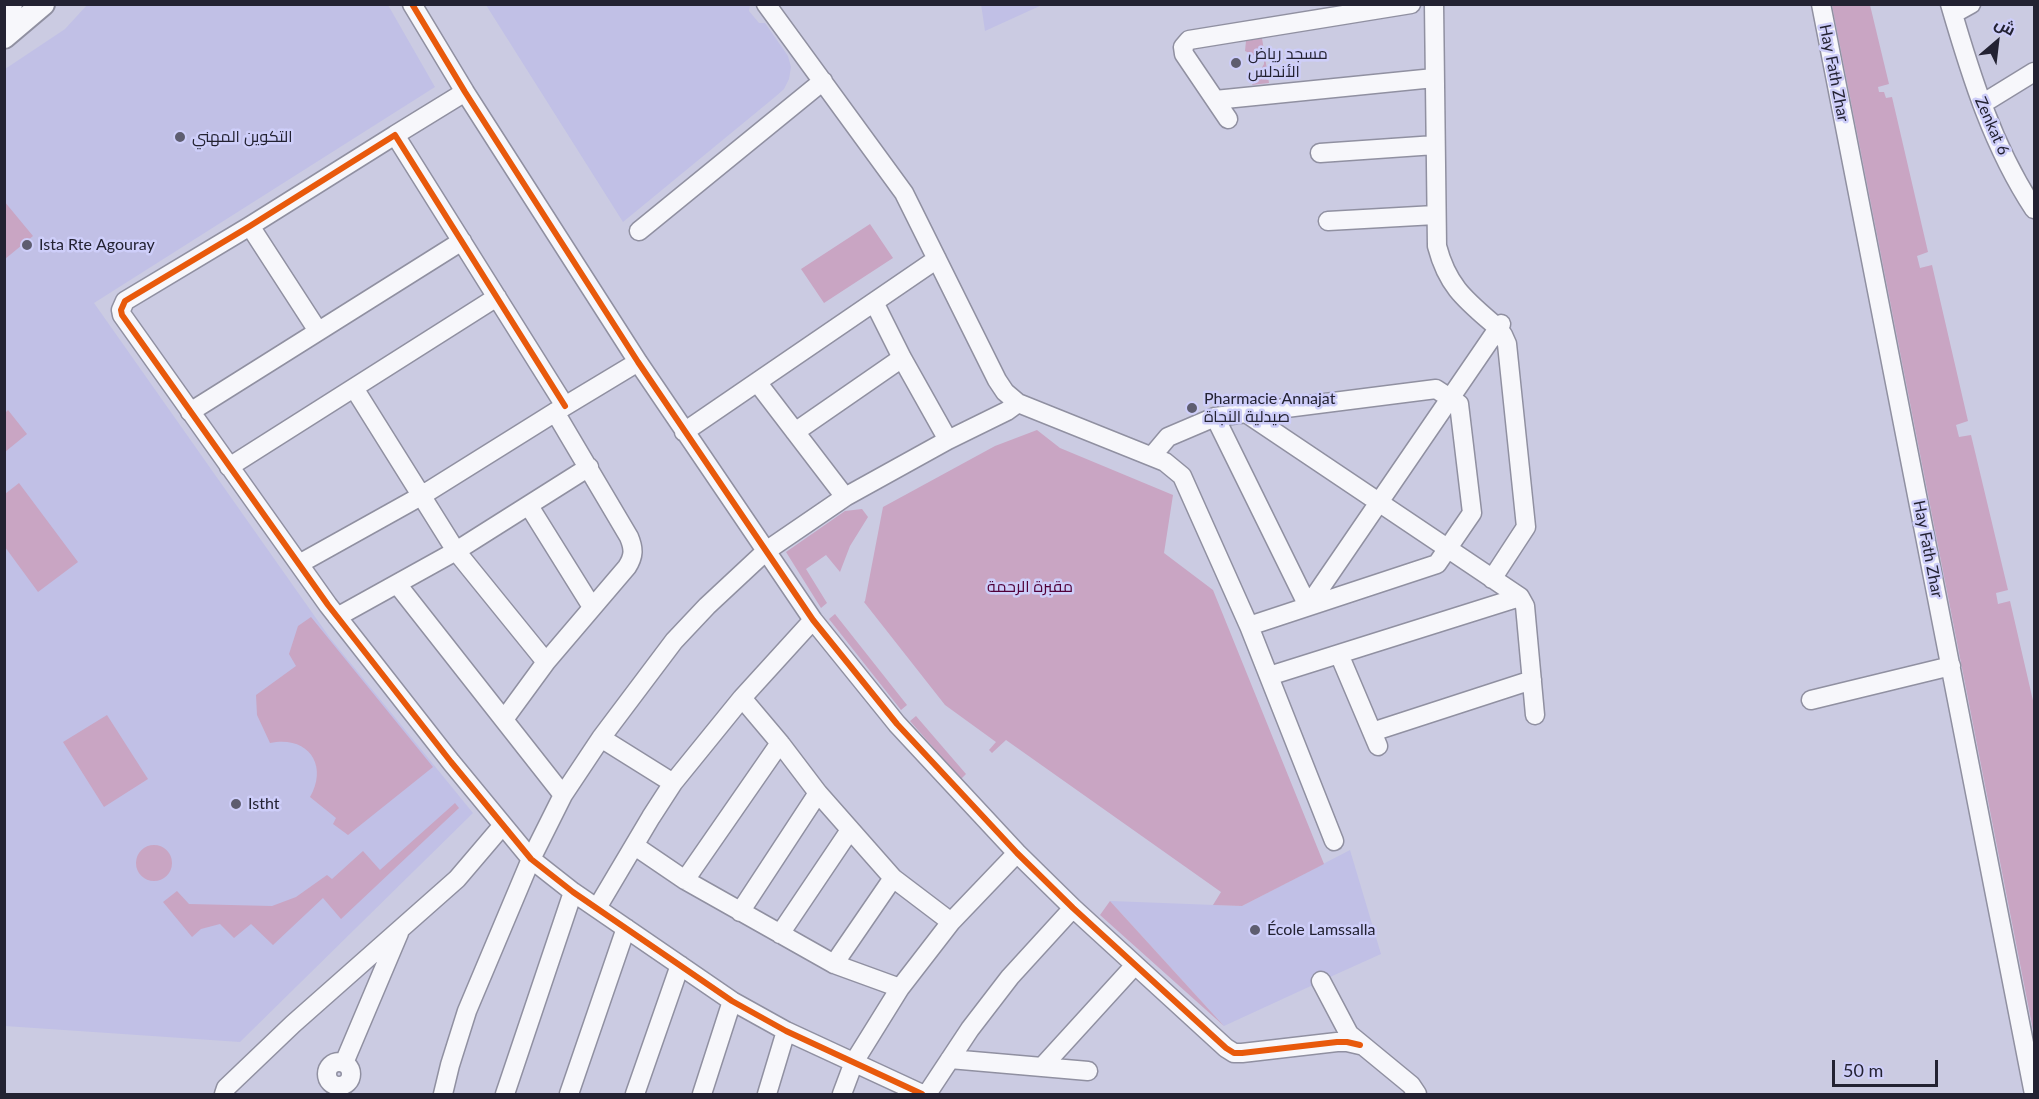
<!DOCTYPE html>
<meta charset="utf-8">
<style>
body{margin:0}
#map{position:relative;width:2039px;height:1099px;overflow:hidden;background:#cbcbe2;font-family:Lato,Cairo,sans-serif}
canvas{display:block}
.frame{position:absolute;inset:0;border:6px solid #232232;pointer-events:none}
.north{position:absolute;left:1967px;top:12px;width:60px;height:60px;-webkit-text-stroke:4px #cecef9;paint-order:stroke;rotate:28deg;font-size:16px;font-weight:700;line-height:24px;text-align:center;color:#232232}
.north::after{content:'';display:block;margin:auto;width:21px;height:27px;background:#232232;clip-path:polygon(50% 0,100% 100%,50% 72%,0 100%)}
.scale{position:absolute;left:1832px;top:1060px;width:106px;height:27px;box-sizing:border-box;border:3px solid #232232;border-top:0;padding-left:8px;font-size:18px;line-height:21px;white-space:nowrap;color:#232232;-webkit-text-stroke:4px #cecef9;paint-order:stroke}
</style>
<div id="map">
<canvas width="2039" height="1099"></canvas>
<div class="frame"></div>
<div class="north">ش</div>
<div class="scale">50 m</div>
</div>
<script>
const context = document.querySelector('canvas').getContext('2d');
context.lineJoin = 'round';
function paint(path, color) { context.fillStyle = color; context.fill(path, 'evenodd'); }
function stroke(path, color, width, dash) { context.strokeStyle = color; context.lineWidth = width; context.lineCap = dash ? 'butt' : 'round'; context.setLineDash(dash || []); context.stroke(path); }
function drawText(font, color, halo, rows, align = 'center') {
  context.font = font + ' Lato,Cairo,sans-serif'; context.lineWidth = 5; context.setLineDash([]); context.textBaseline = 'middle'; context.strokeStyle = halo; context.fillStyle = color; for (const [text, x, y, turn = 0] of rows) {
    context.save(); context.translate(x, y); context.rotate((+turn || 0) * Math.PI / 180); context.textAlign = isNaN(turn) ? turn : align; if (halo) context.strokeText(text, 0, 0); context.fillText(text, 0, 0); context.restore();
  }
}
paint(new Path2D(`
 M 981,4 L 1042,4 L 1042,5 L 985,31 Z
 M 87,5 L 388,5 L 435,87 L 94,303 L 330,638 L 473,813 L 240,1042 L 5,1026 L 5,69 L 65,29 Z
 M 486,5 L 750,5 L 749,11 L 759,23 L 765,23 L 788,56 L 791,67 L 789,79 L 784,89 L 775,97 L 623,222 Z
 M 1350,850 L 1381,954 L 1330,977 L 1328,973 L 1311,981 L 1313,985 L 1224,1026 L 1110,901 L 1242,906 Z`), '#c1c0e6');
paint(new Path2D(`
 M 1832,5 L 1870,5 L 1889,84 L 1878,87 L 1879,92 L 1884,92 L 1886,98 L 1892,97 L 1928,252 L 1917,256 L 1920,268 L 1932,265 L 1968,421 L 1956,425 L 1959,437 L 1971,435 L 2008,590 L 1996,593 L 1998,604 L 2010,601 L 2034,705 L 2034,1035 Z
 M 1262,38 L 1269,83 L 1252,85 L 1264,64 L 1264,60 L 1245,51 L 1246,41 Z
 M 4,201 L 33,236 L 5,259 L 4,259 Z
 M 870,224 L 893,258 L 824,303 L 801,269 Z
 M 8,410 L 27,434 L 5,452 L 5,413 Z
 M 1037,430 L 1060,448 L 1173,495 L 1164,553 L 1213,590 L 1324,864 L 1242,906 L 1213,905 L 1221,892 L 1006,740 L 992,753 L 989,750 L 996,742 L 945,705 L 864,602 L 865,601 L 883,507 L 995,446 Z
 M 19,483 L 78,562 L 38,592 L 5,547 L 5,494 Z
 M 862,509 L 868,517 L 850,546 L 840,572 L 826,555 L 806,569 L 827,603 L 821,608 L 786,552 L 845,511 Z
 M 835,614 L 907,705 L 901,710 L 829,619 Z
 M 311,617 L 433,767 L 348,835 L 333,824 L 336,818 L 310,797 C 329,764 307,735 270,743 L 257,715 L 256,695 L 296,666 L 289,654 L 298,626 Z
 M 107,715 L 148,779 L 104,807 L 63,742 Z
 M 916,716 L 966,774 L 961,779 L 910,721 Z
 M 455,803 L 459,808 L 341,919 L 323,898 L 273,945 L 251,924 L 234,938 L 220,924 L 201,929 L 192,937 L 163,902 L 177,891 L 189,904 L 272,906 L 296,897 L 327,875 L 332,879 L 363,851 L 380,870 Z
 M136 863a18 18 0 1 1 36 0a18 18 0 1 1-36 0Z
 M 1110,901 L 1224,1026 L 1100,915 Z`), '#c9a5c3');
const minor = new Path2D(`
 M 412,4 L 465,92 L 638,362 L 813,620 L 897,724 L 1017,853 L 1073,908 L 1226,1048 L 1234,1053 L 1242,1053 L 1337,1042 L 1347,1042 L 1360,1045
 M 766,4 L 904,193 L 997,380 L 1005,392 L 1018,403 L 1165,462 L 1182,476 L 1249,626 L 1334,841
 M 1434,4 L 1437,246 C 1448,288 1467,301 1498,328 L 1503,335 L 1507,344 L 1526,527 L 1492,579
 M 1821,4 L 2034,1094
 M 1950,4 C 1971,76 1993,147 2034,209
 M 1953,14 L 1971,4
 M 1215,100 L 1434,78
 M 1982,104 L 2034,72
 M 1228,119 L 1184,54 L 1183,47 L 1189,40 L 1411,4
 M 395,135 L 465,92
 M 1320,153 L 1435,145
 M 1328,221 L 1435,215
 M 250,226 L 318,331
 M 639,231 L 823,81
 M 874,302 L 902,358 L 948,440
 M 757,382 L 845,497
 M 354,388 L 456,551 L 546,662
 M 565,406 L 395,135 L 250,226 L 125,301 L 121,310 L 122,315 L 328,605 L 451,762 L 531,859 L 573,892 L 732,1001 L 786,1031 L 922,1094
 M 190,412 L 462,241
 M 1246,413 L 1520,597 L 1525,606 L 1535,715
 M 1215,417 L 1308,606 L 1501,324
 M 684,432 L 937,259
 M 795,432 L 902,358
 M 1152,456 L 1168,437 L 1215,417 L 1436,389 L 1459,404 L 1472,513 L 1437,564 L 1249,626
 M 229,467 L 497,297
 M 529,506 L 592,607
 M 299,564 L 421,496 L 565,406 L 638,362
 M 397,584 L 563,795
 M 337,617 L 456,551 L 589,467
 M 1339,654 L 1378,746
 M 1269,676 L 1520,597
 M 742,698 L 780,743 L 818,793 L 893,878 L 951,922
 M 1811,700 L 1951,666
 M 505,718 L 546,662 L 627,567 C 634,556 634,549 629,537 L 555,412
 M 1372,732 L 1532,680
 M 601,738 L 673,783
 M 635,846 L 685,880 L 834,964 L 900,988
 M 685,880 L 780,743
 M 597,908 L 651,817 L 673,783 L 742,698 L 813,620
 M 740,912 L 818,793
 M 780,934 L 850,830
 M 834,964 L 893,878
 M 1321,981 L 1349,1034 L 1411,1085 L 1417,1094
 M 950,1059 L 1088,1071
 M327 1074a12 12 0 1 1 24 0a12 12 0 1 1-24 0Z
 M 344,1063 L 399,933
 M 1042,1067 L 1135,965
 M 224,1094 L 226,1088 L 293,1024 L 457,879 L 503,825
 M 443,1094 L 450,1065 L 467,1011 L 531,859 L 563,795 L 601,738 L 674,641 L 707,606 L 766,551 L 845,497 L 948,440 L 1007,411 L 1018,403
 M 505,1094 L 573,892
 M 569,1094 L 626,928
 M 635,1094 L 680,965
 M 702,1094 L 732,1001
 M 767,1094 L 786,1031
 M 842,1094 L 854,1062 L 900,988 L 951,922 L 1017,853
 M 927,1094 L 970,1029 L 1010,977 L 1073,908`);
const major = new Path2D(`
 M 4,10 L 11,4
 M 4,37 L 43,4`);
stroke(minor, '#9090a1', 21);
stroke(major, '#9090a1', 26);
stroke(minor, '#f7f7fb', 18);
stroke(major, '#f7f7fb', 22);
stroke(new Path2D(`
 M 412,4 L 465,92 L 638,362 L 813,620 L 897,724 L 1017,853 L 1073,908 L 1226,1048 L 1234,1053 L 1242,1053 L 1337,1042 L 1347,1042 L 1360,1045
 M 565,406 L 395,135 L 250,226 L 125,301 L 121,310 L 122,315 L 328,605 L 451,762 L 531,859 L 573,892 L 732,1001 L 786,1031 L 922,1094`), '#e8590c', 6);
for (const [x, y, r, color] of [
 [1236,63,6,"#5e5d70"],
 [180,137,6,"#5e5d70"],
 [27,245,6,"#5e5d70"],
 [1192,408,6,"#5e5d70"],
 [236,804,6,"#5e5d70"],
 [1255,930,6,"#5e5d70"]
]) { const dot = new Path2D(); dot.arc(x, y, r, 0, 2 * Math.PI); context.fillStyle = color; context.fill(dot); stroke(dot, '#cecef9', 2); }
drawText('16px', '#232232', '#cecef9', [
 ["مسجد رياض",1248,54],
 ["الأندلس",1248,72],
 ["التكوين المهني",192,137],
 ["Ista Rte Agouray",39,245],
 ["Pharmacie Annajat",1204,399],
 ["صيدلية النجاة",1204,417],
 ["Istht",248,804],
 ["École Lamssalla",1267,930]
], 'left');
drawText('16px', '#232232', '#cecef9', [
 ["Hay Fath Zhar",1834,73,79],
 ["Zenkat 6",1992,126,66],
 ["Hay Fath Zhar",1928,549,79]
]);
drawText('16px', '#500038', '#cecef9', [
 ["مقبرة الرحمة",1030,587]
]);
</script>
